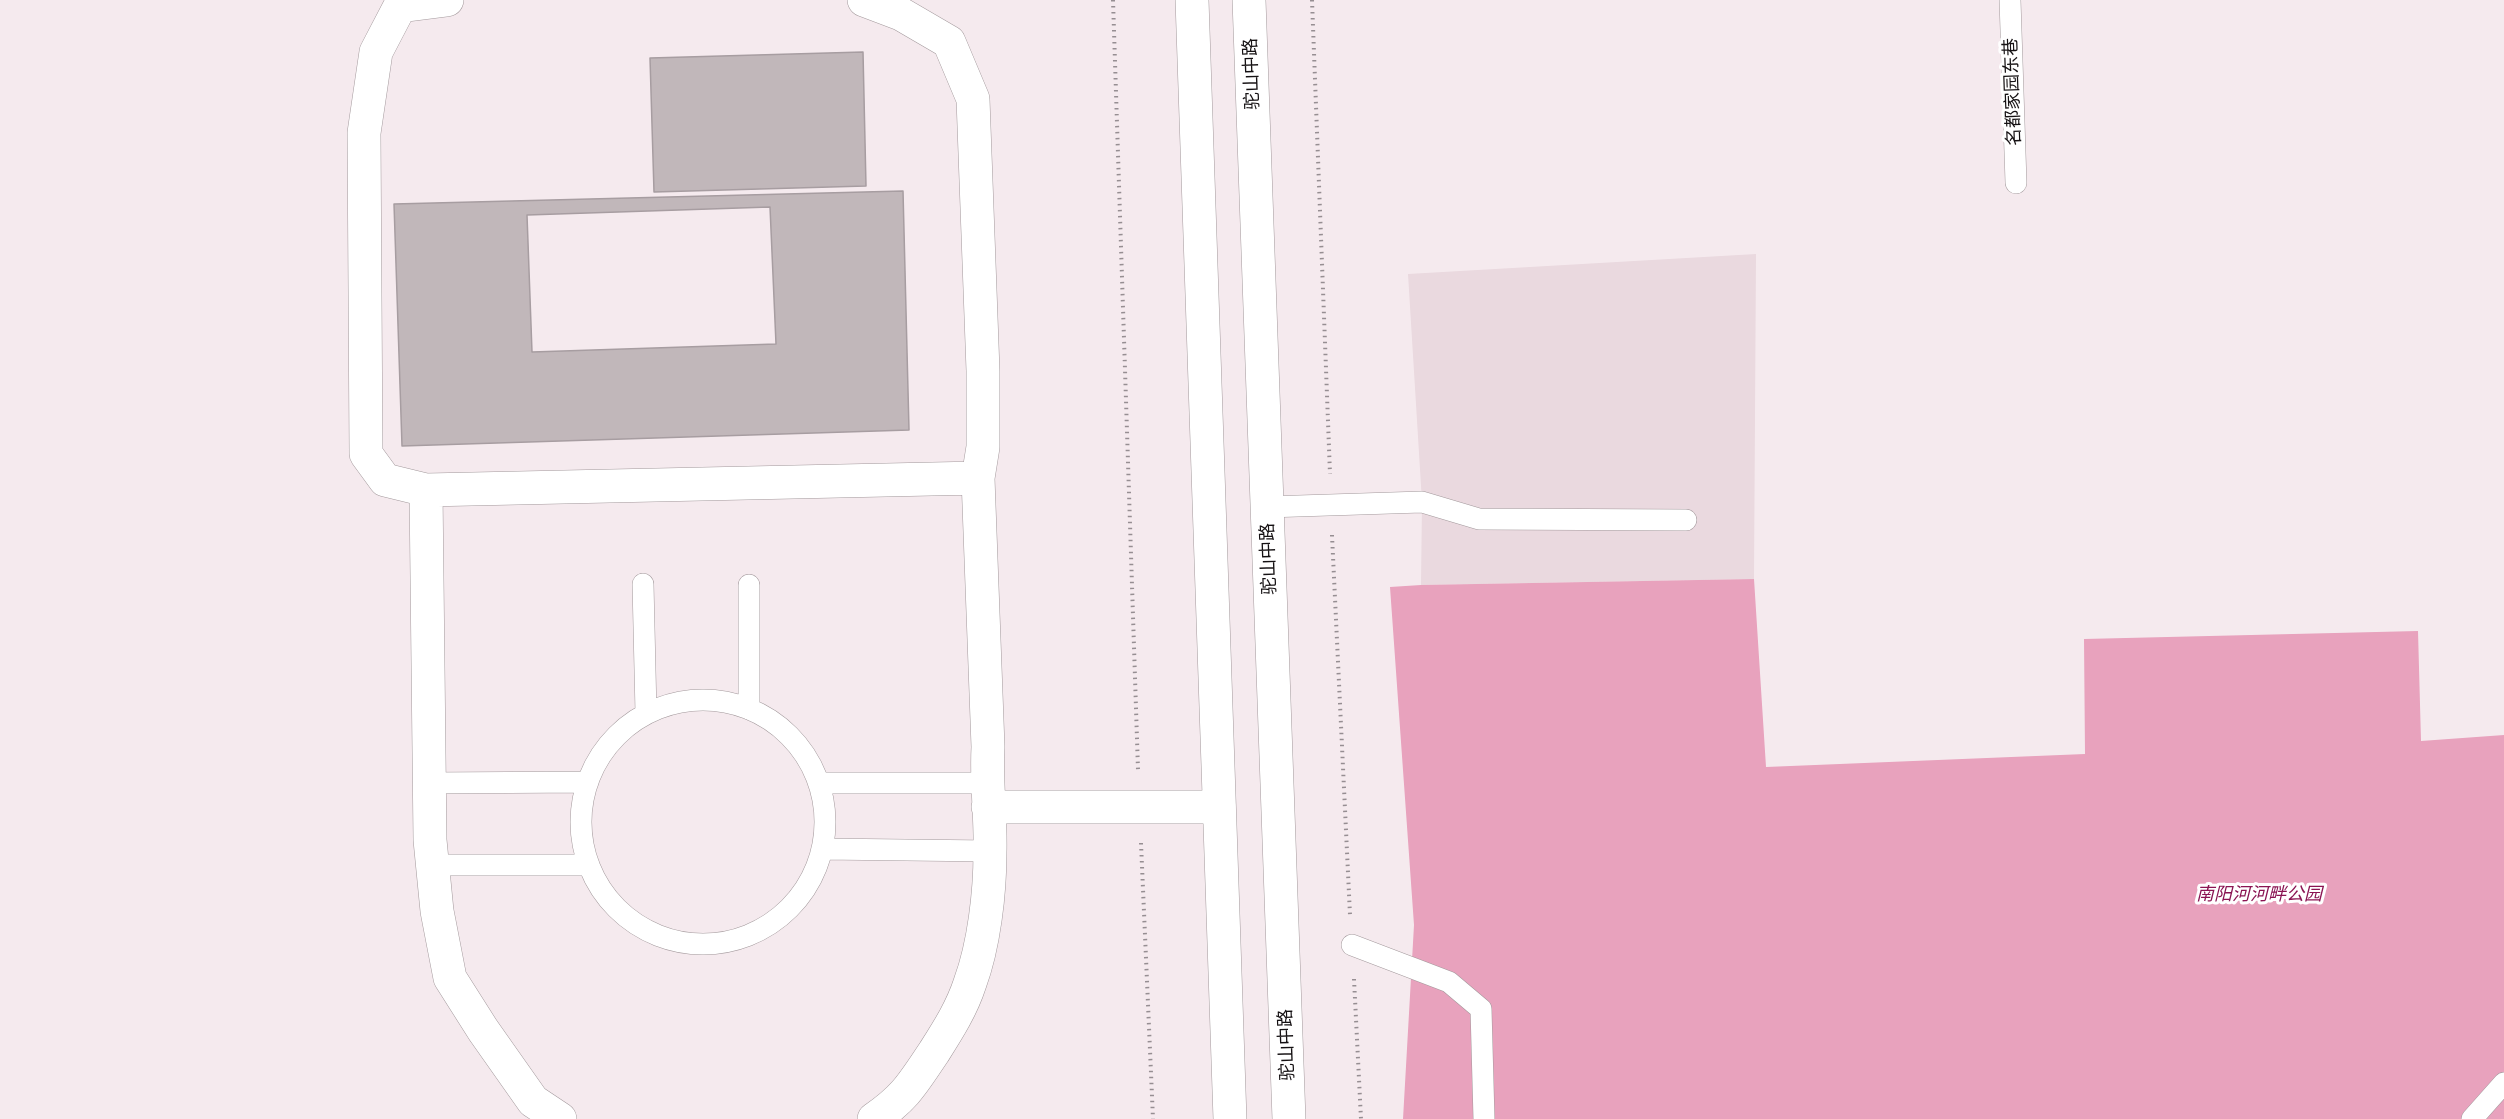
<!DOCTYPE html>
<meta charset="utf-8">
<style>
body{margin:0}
canvas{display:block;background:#f5eaee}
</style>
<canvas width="2504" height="1119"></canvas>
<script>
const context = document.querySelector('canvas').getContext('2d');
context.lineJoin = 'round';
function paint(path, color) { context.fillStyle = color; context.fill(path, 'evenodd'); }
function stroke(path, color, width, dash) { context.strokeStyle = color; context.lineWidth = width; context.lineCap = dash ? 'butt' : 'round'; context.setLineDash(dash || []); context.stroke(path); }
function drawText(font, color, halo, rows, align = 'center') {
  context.font = font + ' "PT Serif","Noto Sans SC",serif'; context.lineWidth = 6; context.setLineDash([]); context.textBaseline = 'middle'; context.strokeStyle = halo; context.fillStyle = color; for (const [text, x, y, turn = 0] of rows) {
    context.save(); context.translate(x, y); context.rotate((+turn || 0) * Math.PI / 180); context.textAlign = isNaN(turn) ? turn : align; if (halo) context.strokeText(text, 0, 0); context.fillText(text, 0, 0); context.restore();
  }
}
paint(new Path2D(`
 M 1756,254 L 1754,579 L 1421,585 L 1422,502 L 1408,274 Z`), '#ead9df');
paint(new Path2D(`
 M 1754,579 L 1766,767 L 2085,754 L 2084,639 L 2418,631 L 2421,741 L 2504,735 L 2504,1119 L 1403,1119 L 1414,925 L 1390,587 L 1421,585 Z`), '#e8a2bd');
const building = new Path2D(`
 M 863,52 L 866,186 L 654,192 L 650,58 Z
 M 903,191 L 909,430 L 402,446 L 394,204 ZM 770,207 L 776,344 L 532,352 L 527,215 Z`);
paint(building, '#c1b7ba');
stroke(building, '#a79da1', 1.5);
const lane = new Path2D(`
 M 2010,0 L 2016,183
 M 1267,507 L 1422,502 L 1479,519 L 1686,520
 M 643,584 L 646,713
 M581 822a122 122 0 1 1 244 0a122 122 0 1 1-244 0Z
 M 749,709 L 749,585
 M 429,783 L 588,782
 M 819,783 L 986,783
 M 822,849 L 990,851
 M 433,865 L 589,865
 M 1352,945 L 1449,982 L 1481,1009 L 1484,1119
 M 2472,1119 L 2504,1083`);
const street = new Path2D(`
 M 447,0 L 400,6 L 376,52 L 364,133 L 366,454 L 385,480 L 426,490 L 978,478 L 983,447 L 983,371 L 973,99 L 949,42 L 901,14 L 864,0
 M 426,490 L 430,840 L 437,911 L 450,978 L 483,1030 L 533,1101 L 560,1119
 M 988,807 L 1219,807
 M 874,1119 C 906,1097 913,1083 934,1052 C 948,1030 962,1008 970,983 C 984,945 990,893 990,852 C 991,817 986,783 988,747 L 978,478`);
const primary = new Path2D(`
 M 1192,0 L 1230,1119
 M 1249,0 L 1289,1119`);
stroke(lane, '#a3999c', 22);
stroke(street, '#a3999c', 34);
stroke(primary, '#a3999c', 34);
stroke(new Path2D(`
 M 1113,0 L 1138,770
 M 1312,0 L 1330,474
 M 1332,535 L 1350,915
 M 1141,843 L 1153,1119
 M 1354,979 L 1361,1119`), '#968e92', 4, [1.5, 4.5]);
stroke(lane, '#fff', 21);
stroke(street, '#fff', 33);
stroke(primary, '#fff', 33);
drawText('18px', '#151113', '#fff', [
 ["驼山中路",1252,74,-92],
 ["名都家园东巷",2013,92,-92],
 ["驼山中路",1269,559,-92],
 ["驼山中路",1287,1045,-92]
]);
drawText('italic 18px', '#8a1453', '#fff', [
 ["南阳河河畔公园",2259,895]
]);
</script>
